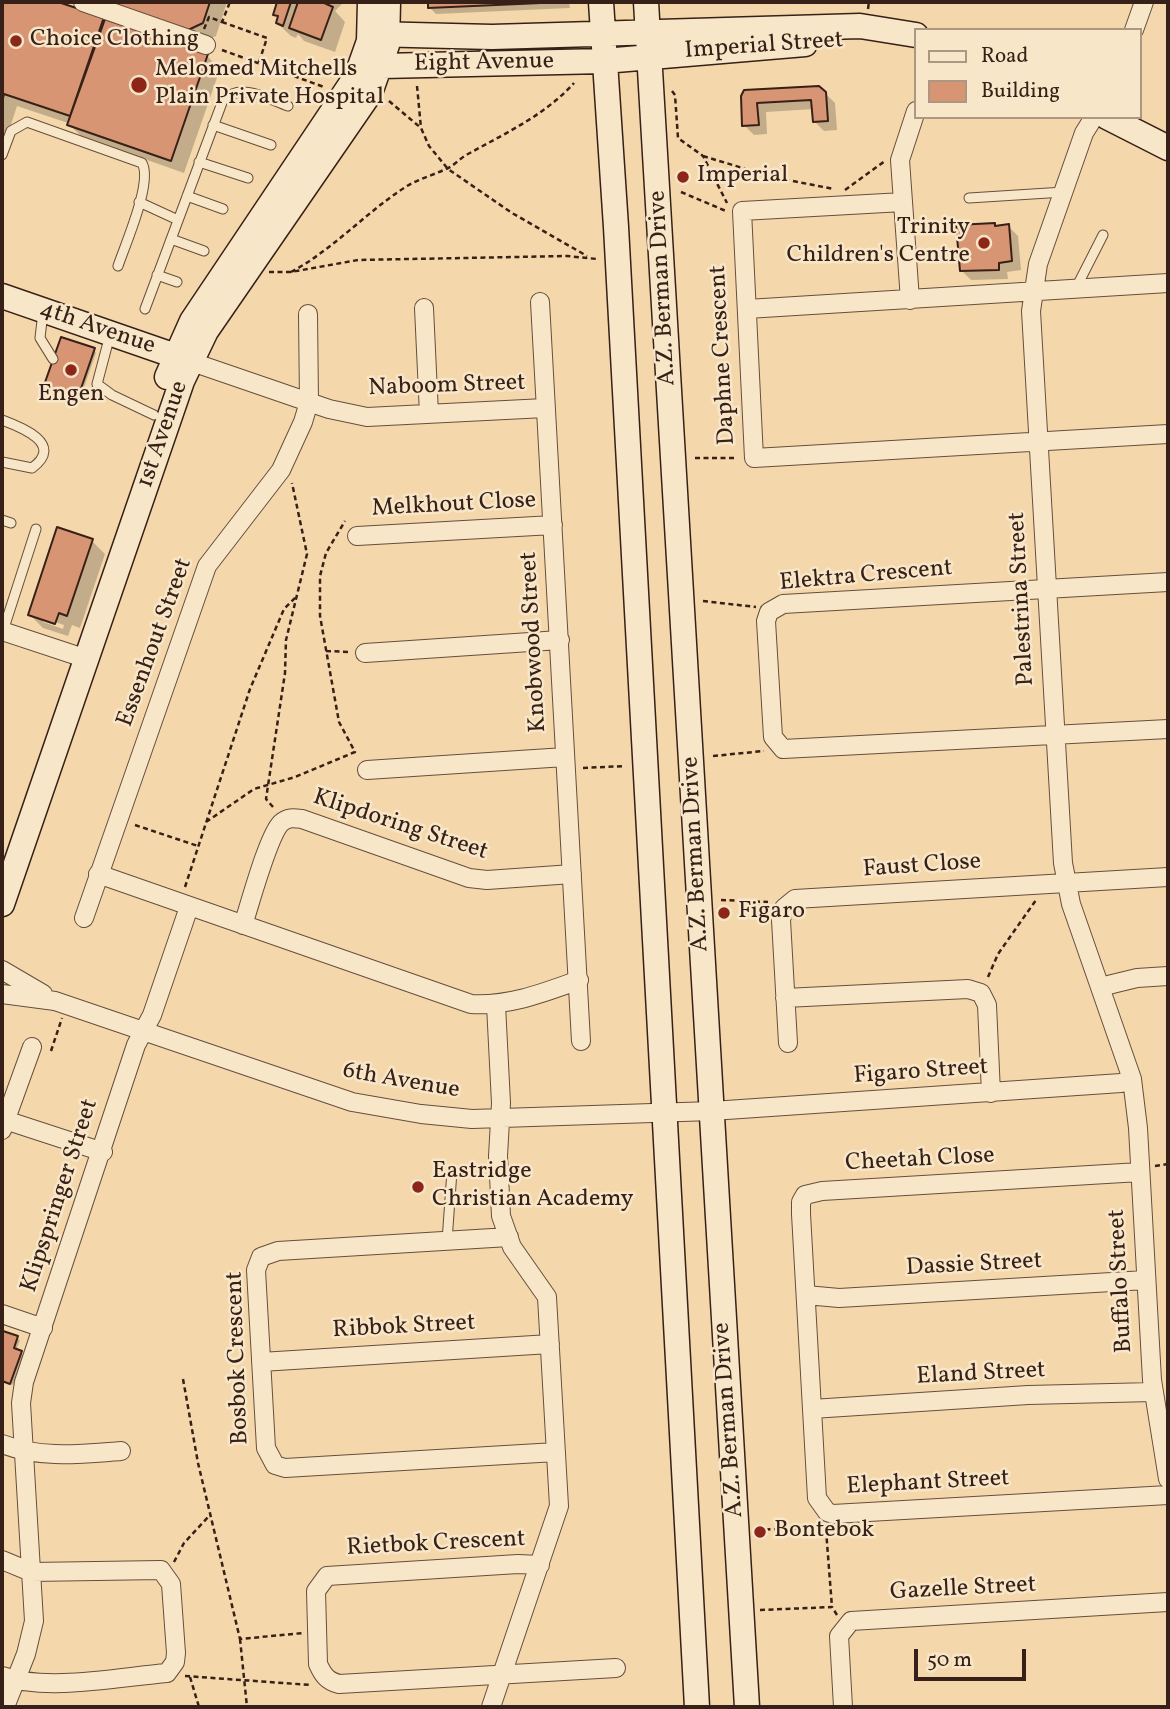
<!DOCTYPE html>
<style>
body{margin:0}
#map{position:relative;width:1170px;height:1709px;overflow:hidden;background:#f4d8ac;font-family:Vollkorn,serif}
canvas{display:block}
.frame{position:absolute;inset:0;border:4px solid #372017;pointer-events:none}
.legend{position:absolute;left:914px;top:28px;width:228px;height:91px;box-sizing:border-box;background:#f8e6c9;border:2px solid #ab9782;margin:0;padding:9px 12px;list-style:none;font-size:21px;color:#372017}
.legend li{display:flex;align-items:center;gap:14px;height:35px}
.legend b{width:35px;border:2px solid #ab9782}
.scale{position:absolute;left:914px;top:1649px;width:112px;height:32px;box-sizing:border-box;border:4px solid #372017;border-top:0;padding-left:9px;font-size:21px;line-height:24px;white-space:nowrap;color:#372017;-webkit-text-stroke:5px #f8e6c9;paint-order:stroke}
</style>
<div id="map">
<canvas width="1170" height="1709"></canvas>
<div class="frame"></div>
<ul class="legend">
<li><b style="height:9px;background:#f8e6c9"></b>Road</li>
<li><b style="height:19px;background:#d89573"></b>Building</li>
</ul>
<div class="scale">50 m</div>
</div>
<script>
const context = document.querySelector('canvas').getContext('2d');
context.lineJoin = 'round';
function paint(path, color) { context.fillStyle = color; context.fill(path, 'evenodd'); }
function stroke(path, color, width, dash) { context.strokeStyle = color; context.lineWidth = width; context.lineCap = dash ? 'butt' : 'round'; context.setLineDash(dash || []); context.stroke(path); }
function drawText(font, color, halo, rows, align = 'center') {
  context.font = font + ' Vollkorn,serif'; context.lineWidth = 5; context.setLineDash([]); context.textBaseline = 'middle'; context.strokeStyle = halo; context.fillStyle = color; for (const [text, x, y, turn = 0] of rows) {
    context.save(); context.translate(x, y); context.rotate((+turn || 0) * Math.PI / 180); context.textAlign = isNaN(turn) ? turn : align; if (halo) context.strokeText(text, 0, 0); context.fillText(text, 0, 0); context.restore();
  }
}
paint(new Path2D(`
 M 2,2 L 53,2 L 207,56 L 220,69 L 184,173 L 82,137 L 68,123 L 17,106 L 2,152 Z
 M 81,2 L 227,2 L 216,36 L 200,43 Z
 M 279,2 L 344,2 L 335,11 L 345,22 L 335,52 L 304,41 L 298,34 L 296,38 L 291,36 L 277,23 L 279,18 L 275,14 Z
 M 430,2 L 569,2 L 570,8 L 436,14 L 430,8 Z
 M 745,92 L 825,93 L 835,103 L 837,130 L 824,131 L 814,121 L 814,109 L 766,112 L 767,134 L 754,135 L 744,125 Z
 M 1008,226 L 1018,236 L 1021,270 L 1007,272 L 1008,279 L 971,280 L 962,271 Z
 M 94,350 L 96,353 L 80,399 L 46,387 Z
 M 92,541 L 105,554 L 80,628 L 72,625 L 68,636 L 43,628 L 30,615 ZM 43,618 L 64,625 L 63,629 L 43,622 Z
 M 4,1333 L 20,1340 L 16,1351 L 24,1355 L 13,1385 L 2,1381 Z`), '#0003');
const building = new Path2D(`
 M 2,2 L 58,2 L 104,17 L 70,116 L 4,94 L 2,102 Z
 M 100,2 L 210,2 L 203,23 L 186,31 Z
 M 277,2 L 291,2 L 283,26 L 276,23 L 278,16 L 273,15 Z
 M 298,2 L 322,2 L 333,7 L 321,40 L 289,28 Z
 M 428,2 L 564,2 L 428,8 Z
 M 105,19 L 208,54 L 171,161 L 67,125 Z
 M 819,86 L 826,92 L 828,121 L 813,122 L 811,100 L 757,103 L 759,125 L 742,126 L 741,96 L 744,90 Z
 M 995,223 L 995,226 L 1009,224 L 1012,261 L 999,263 L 999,270 L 960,271 L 956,225 Z
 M 61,337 L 95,348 L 77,400 L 43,388 Z
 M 57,527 L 93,539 L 67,616 L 59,613 L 55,624 L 28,615 Z
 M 3,1331 L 18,1336 L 14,1348 L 22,1351 L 10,1384 L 2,1381 Z`);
paint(building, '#d89573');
stroke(building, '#372017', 2);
const lane = new Path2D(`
 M 213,125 L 271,145
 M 2,155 L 11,131 L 27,122 L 142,163 C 153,182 125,245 118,266
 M 199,162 L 248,178
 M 187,196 L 223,209
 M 969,198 L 1064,192
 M 139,202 L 178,220
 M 171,239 L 204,251
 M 157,275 L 177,282
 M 1076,288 L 1103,235
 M 145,309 L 223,100 C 241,82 268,99 288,106
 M 43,312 L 40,338 L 53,359
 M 110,335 L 97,384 L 112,395 L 154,415
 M 2,420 C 21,427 65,444 32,468 L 2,462
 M 2,520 L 11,523
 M 3,631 L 36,529
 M 447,1241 L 452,1171`);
const street = new Path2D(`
 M 83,2 L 206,45
 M 1134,30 L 1144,2
 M 1094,117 L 1084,133 L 1038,264 L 1031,311 L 1063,863 L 1071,904 L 1132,1079 L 1138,1128 L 1152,1380 L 1168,1479
 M 903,202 L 742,211 L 754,458 L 1168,434
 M 910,300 L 900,160 L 916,111
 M 540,302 L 581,1041
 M 424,308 L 429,414
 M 747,309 L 1168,283
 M 192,362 L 329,409 L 367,417 L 545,408
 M 357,536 L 553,525
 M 1168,582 L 783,604 L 769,612 L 766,621 L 773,737 L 783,749 L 1168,729
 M 2,631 L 87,659
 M 365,653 L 560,640
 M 367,770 L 565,757
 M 98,874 L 471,1004 C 510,1006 543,993 579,980
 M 84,918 L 207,566 L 281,470 L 303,422 L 309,402 L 308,314
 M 243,925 C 250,904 268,836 281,823 C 288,817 294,818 302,819 L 469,878 L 487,880 L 572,874
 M 2,970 L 43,994
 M 1100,987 L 1137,978 L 1168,976
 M 2,994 L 55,1001 L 352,1102 L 421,1114 L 472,1119 L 712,1111 L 1121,1083 L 1132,1079
 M 785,998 L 968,989 L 981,993 L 987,1005 L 991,1093
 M 788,1043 L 781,920 L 784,908 L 795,899 L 1168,877
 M 5,1120 L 103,1152
 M 2,1130 L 32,1047
 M 1140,1172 L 822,1191 L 805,1195 L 801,1202 L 801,1214 L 817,1498 L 827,1512 L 833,1514 L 1168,1495
 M 509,1237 L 278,1251 L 261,1257 L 256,1270 L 266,1448 L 275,1465 L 285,1468 L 556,1452
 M 806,1295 L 839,1298 L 1146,1280
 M 2,1314 L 43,1328
 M 261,1362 L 550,1344
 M 812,1409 L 1028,1395 L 1153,1392
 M 2,1444 C 41,1459 80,1454 121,1451
 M 2,1560 L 31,1572 L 161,1570 L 171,1584 L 176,1653 L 175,1662 L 167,1673 C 119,1677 47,1692 2,1676
 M 540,1565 L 518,1564 L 327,1576 L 316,1591 L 318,1664 C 323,1675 327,1681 339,1684 L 616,1668
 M 5,1707 L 26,1654 L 34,1621 L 21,1403 L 24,1382 L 136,1045 L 152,1015 L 189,907
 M 491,1707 L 559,1506 L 547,1297 L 512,1247 L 501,1216 L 498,1156 L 501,1103 L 496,1005
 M 843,1707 L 839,1636 L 851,1621 L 1168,1602`);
const secondary = new Path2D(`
 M 601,2 L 616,227 L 697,1707
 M 646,2 L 747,1707
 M 372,34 L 492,37 L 860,26 L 916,35
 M 367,62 L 382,66 L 604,61 L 805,44
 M 1107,117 L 1168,148
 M 2,296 L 190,361
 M 167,377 L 192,321 L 357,75 L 369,41 L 370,2
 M 2,904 L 182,381 L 206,331 L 370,93 L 387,45 L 388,2`);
stroke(lane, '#664e3c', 11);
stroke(street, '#664e3c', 20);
stroke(secondary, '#372017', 27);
stroke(new Path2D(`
 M 868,9 L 869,2
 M 222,22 L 267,38 L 259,62
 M 204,29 L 209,17 L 222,22 L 230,2
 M 222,50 L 324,87
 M 417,86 L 421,128
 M 672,91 L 675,95 L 678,138 L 703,156 L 727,203
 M 389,101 L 421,128 L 429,146 L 448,169 L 512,213 L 587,256
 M 703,156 L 772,177 L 834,189
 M 845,190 L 885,161
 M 681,192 L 726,211
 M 269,272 L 291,272 L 358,260 L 567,256 L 597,259
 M 291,272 C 334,249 366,212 407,186 C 419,179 433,175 446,169 C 454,166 460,158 468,154 C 506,133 545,115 574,83
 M 695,458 L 737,458
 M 703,601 L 756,607
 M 326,651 L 351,652
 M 713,756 L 764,751
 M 583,768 L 625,766
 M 273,807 L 266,799 L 285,673 L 286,640 L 307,554 L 292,483
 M 206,822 L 254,789 L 295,777 L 355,752 L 339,722 L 320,616 L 320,576 L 326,553 L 345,521
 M 135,825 L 198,846
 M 185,887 L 250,689 L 284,609 L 296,597
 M 721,900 L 768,902
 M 988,977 L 998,954 L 1036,900
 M 51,1051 L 62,1018
 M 1155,1166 L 1168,1164
 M 183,1379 L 198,1463 L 240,1639 L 303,1633
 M 757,1530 L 820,1527
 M 826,1530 L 832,1607
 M 174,1562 L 184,1543 L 210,1515
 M 760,1610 L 832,1607 L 837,1615
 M 240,1639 L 247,1707
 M 185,1676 L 311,1685
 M 190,1677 L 199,1707`), '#372017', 2.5, [5, 3.5]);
stroke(lane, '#f8e6c9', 9);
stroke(street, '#f8e6c9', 18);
stroke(secondary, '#f8e6c9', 24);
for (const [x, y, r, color] of [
 [16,41,7,"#8f2418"],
 [139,85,9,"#8f2418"],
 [683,177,7,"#8f2418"],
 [984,243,7,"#8f2418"],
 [71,370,7,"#8f2418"],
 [724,913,7,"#8f2418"],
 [418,1187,7,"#8f2418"],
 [760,1532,7,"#8f2418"]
]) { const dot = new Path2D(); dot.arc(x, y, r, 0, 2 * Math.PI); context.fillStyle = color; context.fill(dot); stroke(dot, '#f8e6c9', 2.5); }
drawText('24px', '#372017', '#f8e6c9', [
 ["Choice Clothing",30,41],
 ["Melomed Mitchells",155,71],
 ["Plain Private Hospital",155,99],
 ["Imperial",697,177],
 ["Trinity",970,229,"right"],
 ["Children's Centre",970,257,"right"],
 ["Engen",71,396,"center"],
 ["Figaro",738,913],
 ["Eastridge",432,1173],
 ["Christian Academy",432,1201],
 ["Bontebok",774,1532]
], 'left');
drawText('24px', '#372017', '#f8e6c9', [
 ["Imperial Street",764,47,-4],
 ["Eight Avenue",484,64,-1],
 ["A.Z. Berman Drive",664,288,-93],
 ["4th Avenue",97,329,19],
 ["Daphne Crescent",724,355,-93],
 ["Naboom Street",447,387,-2],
 ["1st Avenue",164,435,-71],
 ["Melkhout Close",454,506,-3],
 ["Elektra Crescent",866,577,-5],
 ["Palestrina Street",1023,599,-93],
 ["Knobwood Street",535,642,-93],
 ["Essenhout Street",156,643,-70],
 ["Klipdoring Street",400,826,18],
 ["A.Z. Berman Drive",697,854,-93],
 ["Faust Close",922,867,-4],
 ["Figaro Street",921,1073,-4],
 ["6th Avenue",401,1082,10],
 ["Cheetah Close",920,1161,-3],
 ["Klipspringer Street",61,1196,-72],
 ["Dassie Street",974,1266,-3],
 ["Buffalo Street",1122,1281,-93],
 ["Ribbok Street",404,1328,-3],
 ["Bosbok Crescent",239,1358,-92],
 ["Eland Street",981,1375,-3],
 ["A.Z. Berman Drive",730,1420,-94],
 ["Elephant Street",928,1484,-3],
 ["Rietbok Crescent",436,1545,-3],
 ["Gazelle Street",963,1590,-3]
]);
</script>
